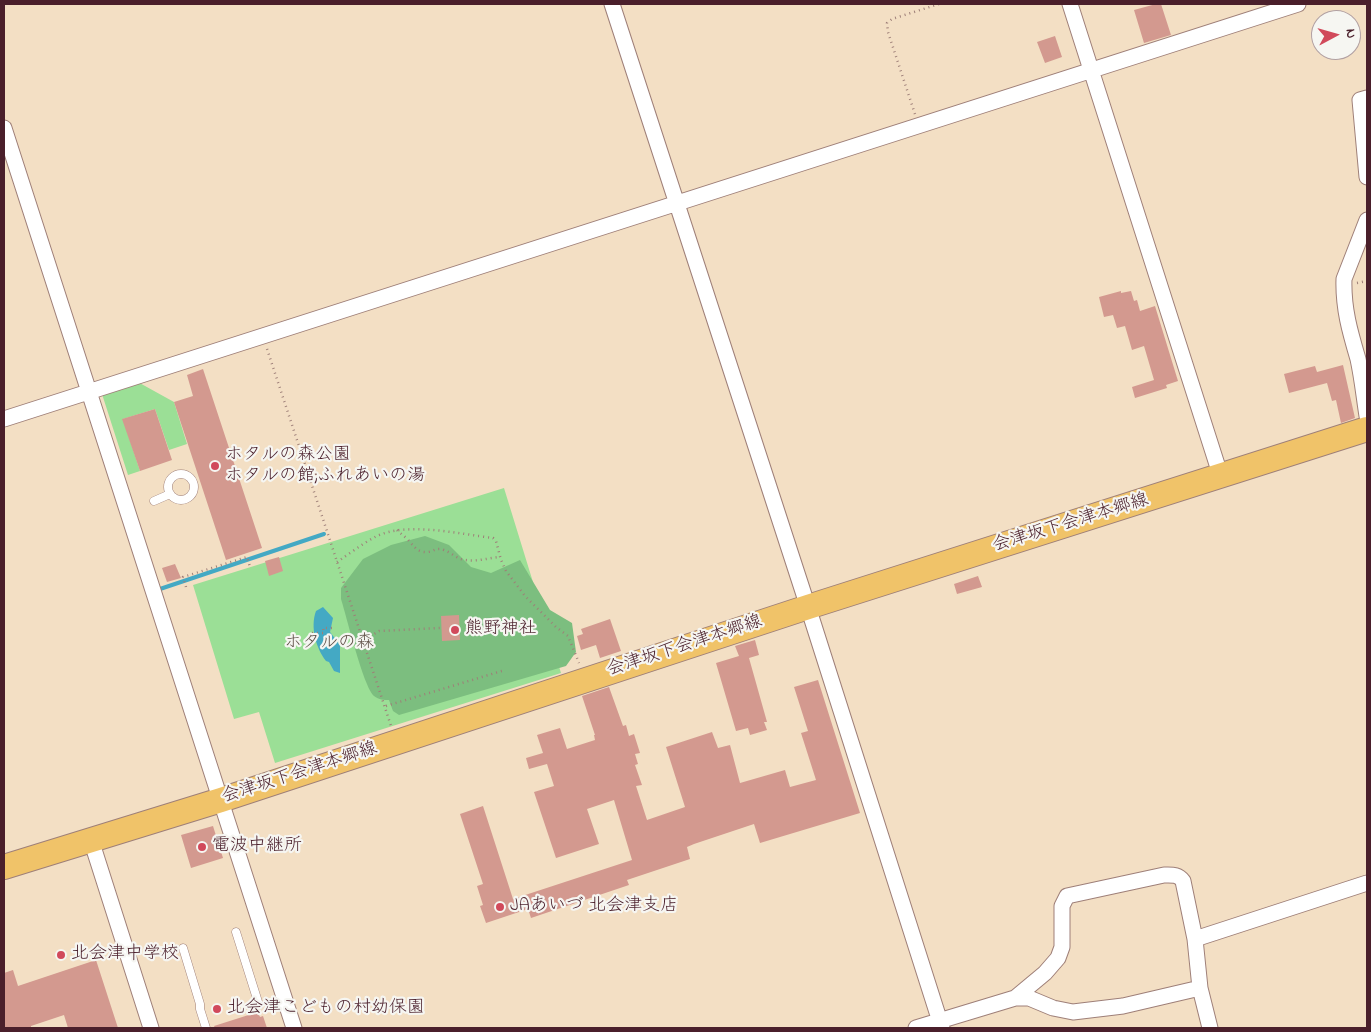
<!DOCTYPE html>
<meta charset="utf-8">
<style>
body{margin:0}
#map{position:relative;width:1371px;height:1032px;overflow:hidden;background:#f3dfc4;font-family:"Indie Flower",sans-serif}
canvas{display:block}
.frame{position:absolute;inset:0;border:5px solid #4a1f2b;pointer-events:none}
.north{position:absolute;left:1311px;top:10px;width:50px;height:50px;box-sizing:border-box;background:#f6f6f2;border:1px solid #b1a0a2;border-radius:50%;rotate:84deg;font-size:14px;font-weight:700;line-height:20px;text-align:center;color:#4a1f2b}
.north::after{content:'';display:block;margin:auto;width:18px;height:22px;background:#d1495b;clip-path:polygon(50% 0,100% 100%,50% 72%,0 100%)}
</style>
<div id="map">
<canvas width="1371" height="1032"></canvas>
<div class="frame"></div>
<div class="north">N</div>
</div>
<script>
const context = document.querySelector('canvas').getContext('2d');
context.lineJoin = 'round';
function paint(path, color) { context.fillStyle = color; context.fill(path, 'evenodd'); }
function stroke(path, color, width, dash) { context.strokeStyle = color; context.lineWidth = width; context.lineCap = dash ? 'butt' : 'round'; context.setLineDash(dash || []); context.stroke(path); }
function drawText(font, color, halo, rows, align = 'center') {
  context.font = font + ' "Indie Flower","Klee One",sans-serif'; context.lineWidth = 4.5; context.setLineDash([]); context.textBaseline = 'middle'; context.strokeStyle = halo; context.fillStyle = color; for (const [text, x, y, turn = 0] of rows) {
    context.save(); context.translate(x, y); context.rotate((+turn || 0) * Math.PI / 180); context.textAlign = isNaN(turn) ? turn : align; if (halo) context.strokeText(text, 0, 0); context.fillText(text, 0, 0); context.restore();
  }
}
paint(new Path2D(`
 M 136,381 L 174,402 L 187,444 L 169,450 L 155,409 L 123,419 L 140,471 L 128,475 L 102,394 Z
 M 504,488 L 561,673 L 275,763 L 259,712 L 234,719 L 193,585 Z`), '#9bdf96');
paint(new Path2D(`
 M 425,536 L 449,545 L 471,567 L 491,573 L 520,560 L 550,610 L 572,623 L 576,652 L 566,666 L 399,715 L 393,711 L 389,700 C 384,700 379,700 374,696 C 363,685 347,618 341,599 L 341,588 L 363,559 L 391,545 Z`), '#7cbe7f');
paint(new Path2D(`
 M 323,607 L 333,618 L 330,632 L 340,645 L 340,673 L 334,671 L 329,662 L 326,661 C 316,648 310,627 316,611 Z`), '#44a9c4');
stroke(new Path2D(`
 M 160,589 L 324,534`), '#44a9c4', 4);
paint(new Path2D(`
 M 1156,4 L 1161,4 L 1171,35 L 1144,43 L 1134,10 Z
 M 1055,36 L 1062,57 L 1045,63 L 1037,42 Z
 M 1121,291 L 1121,293 L 1131,291 L 1134,301 L 1137,300 L 1140,311 L 1155,306 L 1178,381 L 1166,385 L 1167,388 L 1135,398 L 1132,387 L 1154,380 L 1144,346 L 1132,350 L 1125,326 L 1117,328 L 1113,315 L 1104,317 L 1099,297 Z
 M 1343,365 L 1355,418 L 1341,423 L 1336,400 L 1332,401 L 1327,383 L 1289,393 L 1284,374 L 1315,366 L 1317,372 Z
 M 203,369 L 262,548 L 226,560 L 174,402 L 193,396 L 187,375 Z
 M 155,409 L 172,460 L 140,471 L 122,419 Z
 M 279,557 L 283,571 L 269,576 L 265,561 Z
 M 175,564 L 181,578 L 167,582 L 162,568 Z
 M 978,576 L 982,587 L 957,594 L 954,584 Z
 M 459,615 L 460,640 L 442,641 L 441,616 Z
 M 610,619 L 621,651 L 600,658 L 596,645 L 581,650 L 577,636 L 583,634 L 581,629 Z
 M 755,640 L 759,655 L 749,658 L 767,722 L 764,722 L 767,730 L 750,735 L 748,728 L 736,731 L 716,663 L 739,656 L 735,646 Z
 M 818,680 L 860,813 L 760,843 L 754,824 L 694,844 L 687,847 L 690,859 L 627,880 L 629,885 L 531,918 L 528,909 L 486,923 L 480,906 L 483,905 L 477,886 L 483,884 L 460,814 L 483,806 L 513,899 L 632,860 L 614,800 L 587,809 L 599,844 L 556,858 L 534,792 L 554,786 L 547,764 L 529,769 L 526,758 L 543,753 L 537,735 L 560,728 L 567,749 L 595,740 L 594,735 L 595,735 L 582,696 L 609,687 L 623,726 L 626,725 L 629,736 L 634,734 L 640,753 L 635,754 L 638,764 L 635,765 L 642,785 L 636,786 L 647,820 L 685,807 L 666,747 L 712,732 L 718,748 L 730,745 L 740,783 L 785,770 L 790,787 L 816,780 L 801,733 L 808,731 L 794,687 Z
 M 213,826 L 223,858 L 191,868 L 181,835 Z
 M 96,960 L 118,1028 L 68,1028 L 64,1015 L 31,1026 L 31,1028 L 4,1028 L 4,973 L 13,970 L 18,986 Z
 M 258,1012 L 260,1017 L 263,1016 L 267,1028 L 215,1028 L 214,1026 Z`), '#d3998f');
const lane = new Path2D(`
 M168 487a13 13 0 1 1 26 0a13 13 0 1 1-26 0Z
 M 154,501 L 170,494
 M 236,932 L 259,1005
 M 183,948 L 200,1004 L 200,1009 L 206,1028`);
const street = new Path2D(`
 M 612,4 L 808,607 L 942,1028
 M 1070,4 L 1221,477
 M 1367,98 L 1360,100 L 1367,177
 M 4,128 L 294,1028
 M 1367,220 L 1344,279 C 1343,308 1350,332 1358,359 C 1362,377 1364,397 1367,416
 M 4,419 L 1298,4
 M 91,840 L 151,1028
 M 1195,939 L 1367,883
 M 1015,998 L 1045,973 L 1058,958 L 1062,947 L 1062,906 L 1067,896 L 1164,875 C 1172,875 1178,874 1183,881 L 1195,939 L 1200,988 L 1210,1028
 M 916,1028 L 1015,998 L 1029,998 L 1053,1008 L 1073,1012 L 1123,1006 L 1200,988`);
const primary = new Path2D(`
 M 4,867 L 221,800 L 808,607 L 1367,429`);
stroke(lane, '#9e7f78', 9);
stroke(street, '#9e7f78', 17);
stroke(primary, '#9e7f78', 26);
stroke(new Path2D(`
 M 915,114 L 888,32 L 887,23 L 892,19 L 939,4
 M 1357,283 L 1367,281
 M 267,349 L 391,726
 M 397,530 C 400,533 403,535 406,538 C 413,544 416,553 428,552 C 434,551 437,547 444,550 C 450,552 455,557 461,559 C 474,563 487,558 500,557
 M 337,562 C 349,554 362,544 375,537 C 406,521 459,534 493,538 L 496,541 L 501,560 L 506,571 L 525,596 L 556,627 L 568,636 L 579,663
 M 186,587 L 183,577 L 247,557 L 250,567
 M 312,633 L 324,633 L 323,628 L 333,628
 M 365,645 L 371,636 L 379,631 L 441,628
 M 386,706 L 505,670`), '#9e7f78', 2.5, [1, 4]);
stroke(lane, '#fff', 8);
stroke(street, '#fff', 15);
stroke(primary, '#f0c369', 24);
for (const [x, y, r, color] of [
 [215,466,5,"#d1495b"],
 [455,630,5,"#d1495b"],
 [202,847,5,"#d1495b"],
 [500,907,5,"#d1495b"],
 [61,955,5,"#d1495b"],
 [217,1009,5,"#d1495b"]
]) { const dot = new Path2D(); dot.arc(x, y, r, 0, 2 * Math.PI); context.fillStyle = color; context.fill(dot); stroke(dot, '#f6f6f2', 2); }
drawText('18px', '#4a1f2b', '#f6f6f2', [
 ["ホタルの森公園",225,456],
 ["ホタルの館;ふれあいの湯",225,477],
 ["熊野神社",465,630],
 ["電波中継所",212,847],
 ["JAあいづ 北会津支店",510,907],
 ["北会津中学校",71,955],
 ["北会津こどもの村幼保園",227,1009]
], 'left');
drawText('18px', '#4a1f2b', '#f6f6f2', [
 ["会津坂下会津本郷線",1071,524,-17],
 ["会津坂下会津本郷線",685,647,-18],
 ["会津坂下会津本郷線",300,774,-18]
]);
drawText('18px', '#5e4f46', '#f6f6f2', [
 ["ホタルの森",329,644]
]);
</script>
